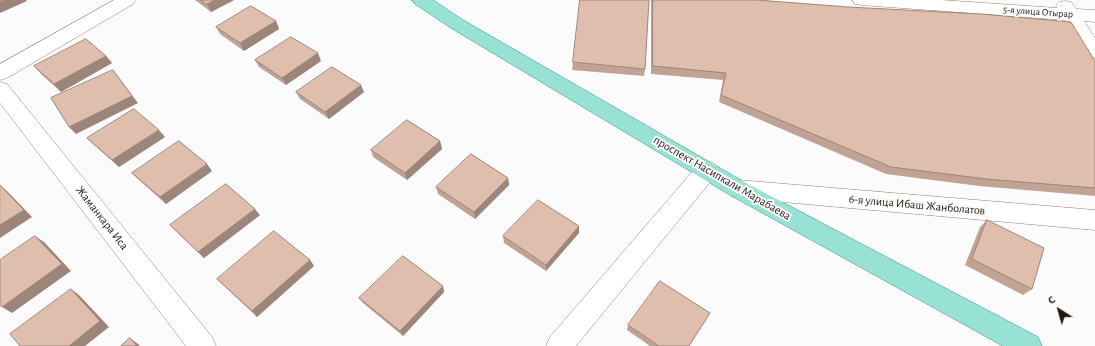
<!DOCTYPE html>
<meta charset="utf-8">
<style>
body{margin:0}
#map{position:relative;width:1095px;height:346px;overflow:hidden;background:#fbfbfb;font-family:"Alegreya Sans",sans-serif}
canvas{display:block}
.north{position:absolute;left:1039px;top:290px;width:40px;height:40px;-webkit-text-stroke:3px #fbfbfb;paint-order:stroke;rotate:323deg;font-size:11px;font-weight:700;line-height:16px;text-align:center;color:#21180f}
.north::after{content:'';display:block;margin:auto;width:14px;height:18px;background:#21180f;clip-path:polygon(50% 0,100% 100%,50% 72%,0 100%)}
</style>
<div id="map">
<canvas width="1095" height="346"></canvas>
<div class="north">С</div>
</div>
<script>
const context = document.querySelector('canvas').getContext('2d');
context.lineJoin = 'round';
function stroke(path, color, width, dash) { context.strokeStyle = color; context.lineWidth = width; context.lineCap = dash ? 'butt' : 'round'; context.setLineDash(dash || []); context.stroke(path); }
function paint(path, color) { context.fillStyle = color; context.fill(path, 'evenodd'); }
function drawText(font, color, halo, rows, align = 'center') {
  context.font = font + ' "Alegreya Sans",sans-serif'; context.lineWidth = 4; context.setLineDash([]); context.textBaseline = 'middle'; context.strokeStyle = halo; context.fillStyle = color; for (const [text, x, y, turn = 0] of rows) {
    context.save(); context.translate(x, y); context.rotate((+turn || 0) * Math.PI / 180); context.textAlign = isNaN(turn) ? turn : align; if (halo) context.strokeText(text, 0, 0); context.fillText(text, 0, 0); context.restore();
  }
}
const minor = new Path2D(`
 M 114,0 L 136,0 L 133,4 L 7,78 L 0,80 L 0,64 Z
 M 852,0 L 941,0 L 1057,8 L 1056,6 L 1059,2 L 1065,1 L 1071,2 L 1076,9 L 1095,10 L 1095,22 L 1084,21 L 1095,38 L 1095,58 L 1088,56 L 1065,20 L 861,5 L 855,4 Z
 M 0,82 L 7,84 L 212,337 L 216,346 L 186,346 L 0,103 Z
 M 707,161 L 715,164 L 718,170 L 715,176 L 576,346 L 546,346 L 550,337 L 699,164 Z
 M 738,180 L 1095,210 L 1095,230 L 738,198 L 730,195 L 727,189 L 730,183 Z`);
const major = new Path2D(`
 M 412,0 L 433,0 L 463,20 L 746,183 L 1038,337 L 1042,346 L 1003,346 L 730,195 L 451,28 L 415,4 Z`);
stroke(minor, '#987f6a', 1);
stroke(major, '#408e7d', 1);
paint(minor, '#fff');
paint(major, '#97e2d4');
paint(new Path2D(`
 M 195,0 L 234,0 L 211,12 Z
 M 651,0 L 757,0 L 1095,61 L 1095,196 L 979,186 L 886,174 L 719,102 L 723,80 L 651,74 Z
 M 276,21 L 279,29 L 244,51 L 220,34 L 216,27 Z
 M 106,56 L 112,63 L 61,92 L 41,74 L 34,66 Z
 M 255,60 L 321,61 L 286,85 L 259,67 Z
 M 573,62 L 645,69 L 644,76 L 572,70 Z
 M 296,92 L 364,92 L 329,119 L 300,99 Z
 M 165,137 L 119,167 L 94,145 L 87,138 Z
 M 440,141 L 442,149 L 407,180 L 373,157 L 371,150 Z
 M 212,171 L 166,204 L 139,180 L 132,173 Z
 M 508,178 L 509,185 L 475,219 L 438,194 L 436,187 Z
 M 260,215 L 204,258 L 170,225 Z
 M 987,220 L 1032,289 L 1023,295 L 965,265 L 980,227 Z
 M 579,233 L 546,271 L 504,243 L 503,236 Z
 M 310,260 L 314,266 L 257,317 L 217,279 Z
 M 443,286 L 444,292 L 403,336 L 363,303 L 359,298 Z
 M 710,313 L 689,346 L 650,346 L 627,330 L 628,325 Z`), '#c0a395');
paint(new Path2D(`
 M 5,0 L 26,0 L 27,1 L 0,13 L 0,2 Z
 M 215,0 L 234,0 L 211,12 L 207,4 Z
 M 276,21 L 279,29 L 244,51 L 240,43 Z
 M 318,53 L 321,61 L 286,85 L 282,78 Z
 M 106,56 L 112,63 L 61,92 L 54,84 Z
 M 113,70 L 138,103 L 76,134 L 69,127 Z
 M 361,85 L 364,92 L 329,119 L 325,112 Z
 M 159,130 L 165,137 L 119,167 L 112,160 Z
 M 440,141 L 442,149 L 407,180 L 405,173 Z
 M 207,164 L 212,171 L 166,204 L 160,197 Z
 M 508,178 L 509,185 L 475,219 L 474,212 Z
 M 0,185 L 8,192 L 32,217 L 0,238 Z
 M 255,209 L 260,215 L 204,258 L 198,252 Z
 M 579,226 L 579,233 L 546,271 L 546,265 Z
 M 35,236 L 44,242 L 71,271 L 12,313 L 2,307 Z
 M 310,260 L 314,266 L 257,317 L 252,311 Z
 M 443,286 L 444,292 L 403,336 L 400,331 Z
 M 71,289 L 79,295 L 109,327 L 85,346 L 69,346 Z
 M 130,338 L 138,344 L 140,346 L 137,346 Z`), '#9c8579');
const building = new Path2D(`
 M 0,0 L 5,0 L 0,2 Z
 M 201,0 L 215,0 L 207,4 Z
 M 580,0 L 649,0 L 645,69 L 573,62 Z
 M 653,0 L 757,0 L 848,7 L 982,14 L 1071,22 L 1095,61 L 1095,188 L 986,179 L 891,167 L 721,95 L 726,73 L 653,66 Z
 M 251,6 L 276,21 L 240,43 L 216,27 Z
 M 291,37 L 318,53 L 282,78 L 255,60 Z
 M 86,39 L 106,56 L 54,84 L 34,66 Z
 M 332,67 L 361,85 L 325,112 L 296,92 Z
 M 113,70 L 132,96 L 69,127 L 51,98 Z
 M 134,109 L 159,130 L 112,160 L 87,138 Z
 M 407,120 L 440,141 L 405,173 L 371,150 Z
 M 179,141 L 207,164 L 160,197 L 132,173 Z
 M 471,154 L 508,178 L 474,212 L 436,187 Z
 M 226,184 L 255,209 L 198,252 L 170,225 Z
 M 0,185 L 24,210 L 0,225 Z
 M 538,200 L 579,226 L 546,265 L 503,236 Z
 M 987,220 L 1044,248 L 1032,289 L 972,259 Z
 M 274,231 L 310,260 L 252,311 L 217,279 Z
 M 35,236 L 62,264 L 2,307 L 0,305 L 0,260 Z
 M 403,256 L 443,286 L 400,331 L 359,298 Z
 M 660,281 L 710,313 L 689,346 L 659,346 L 628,325 Z
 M 71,289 L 100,321 L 69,346 L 20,346 L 10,334 Z
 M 130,338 L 137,346 L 121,346 Z`);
paint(building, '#dfbead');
stroke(building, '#9c8579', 1);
drawText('10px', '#21180f', '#fbfbfb', [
 ["5-я улица Отырар",1038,12,4]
]);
drawText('12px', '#21180f', '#fbfbfb', [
 ["проспект Насипкали Марабаева",722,178,30],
 ["6-я улица Ибаш Жанболатов",917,205,5],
 ["Жаманкара Иса",102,218,52]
]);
</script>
